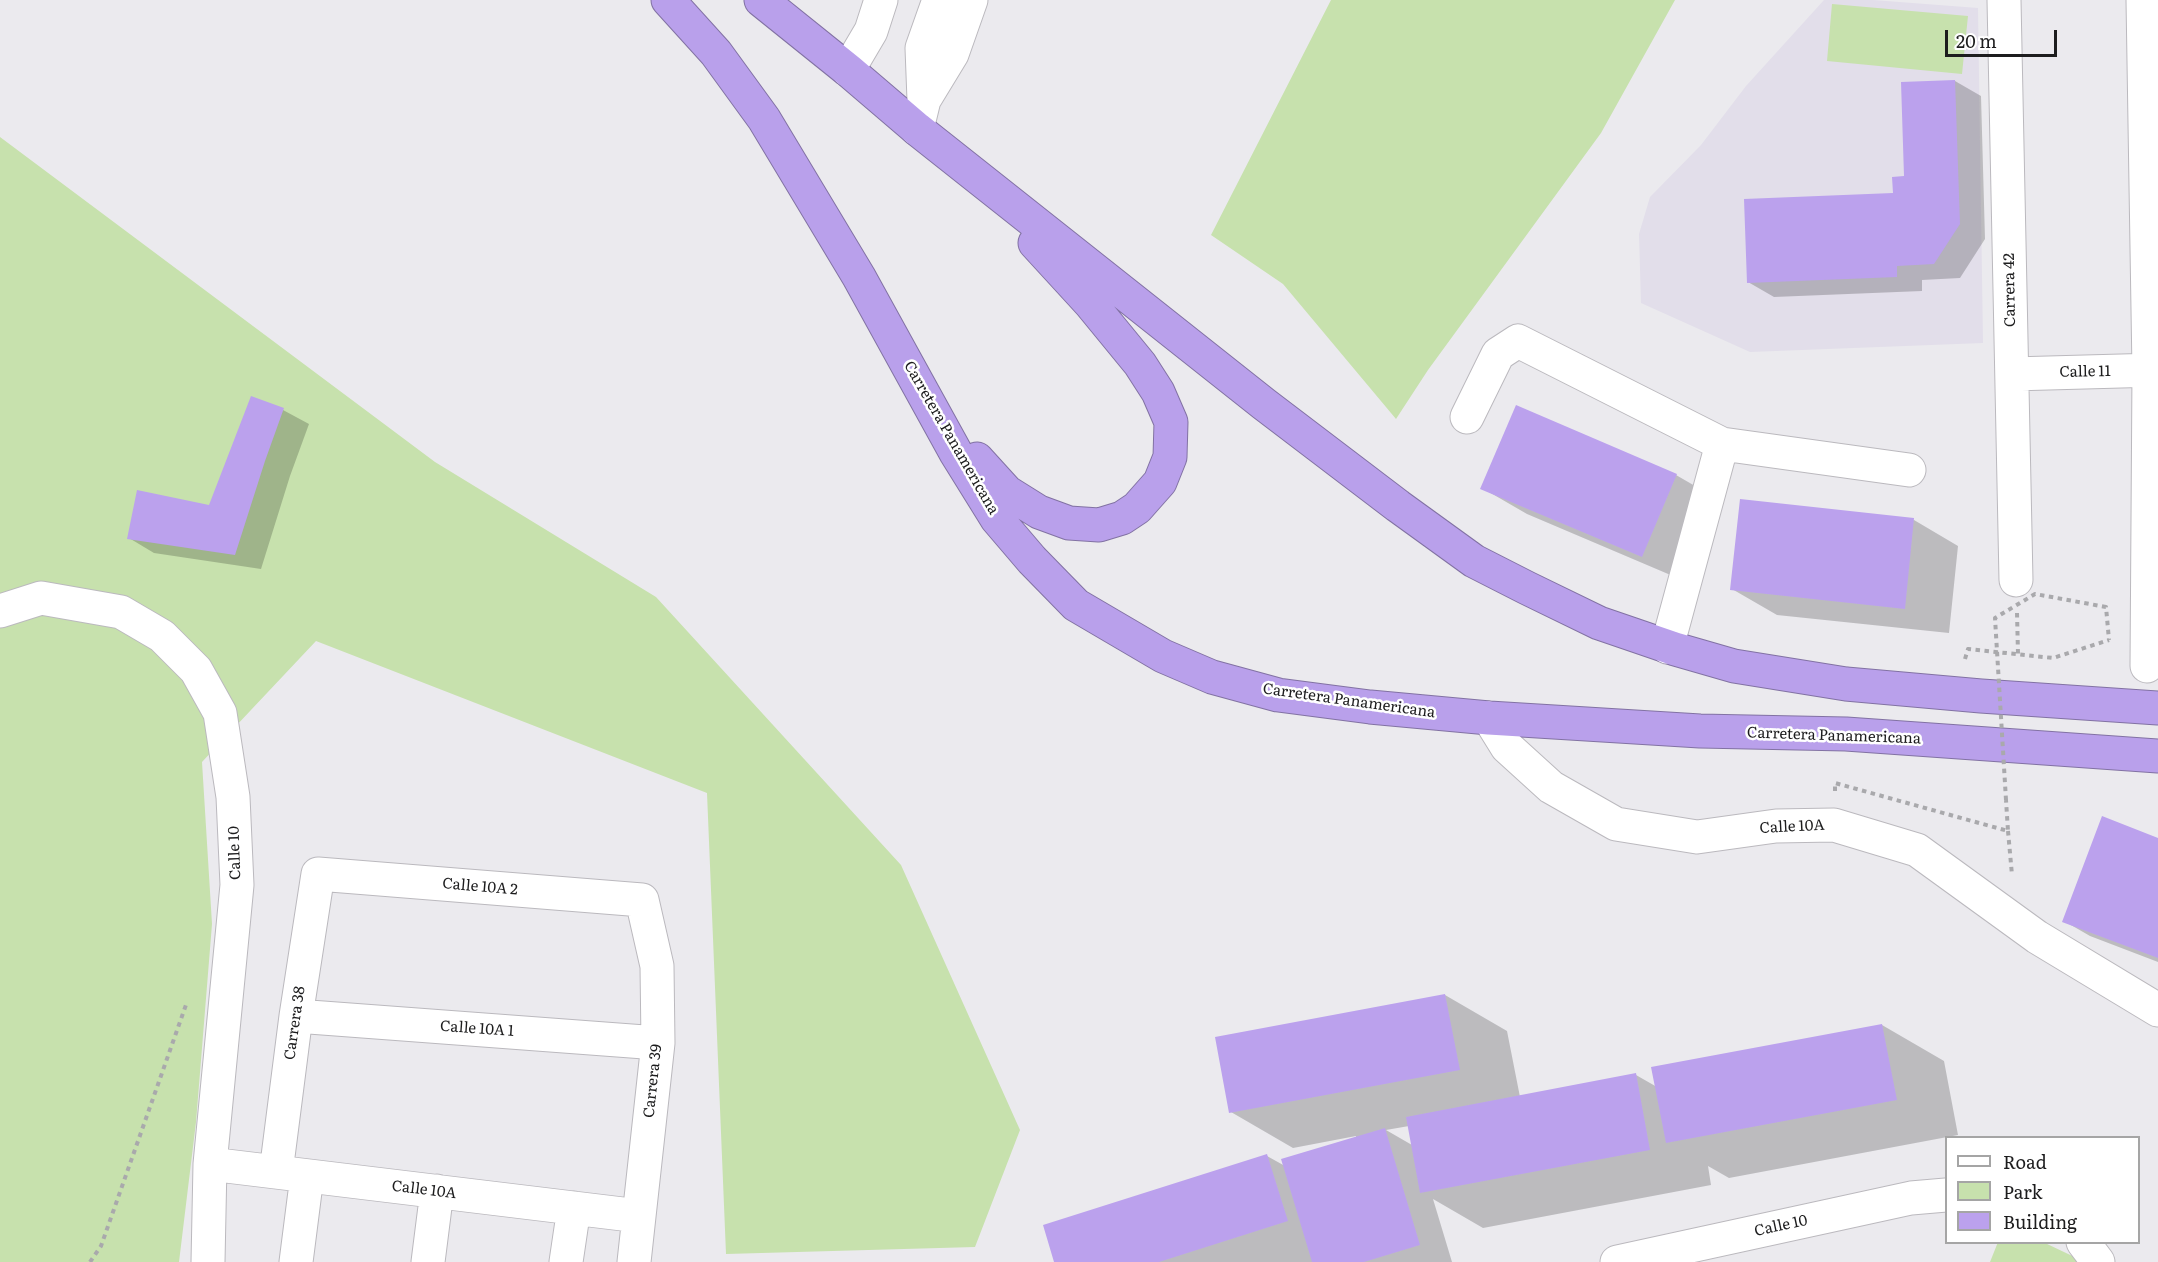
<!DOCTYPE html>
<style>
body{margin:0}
#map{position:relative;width:2158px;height:1262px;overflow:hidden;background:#ebeaee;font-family:Literata,serif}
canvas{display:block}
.legend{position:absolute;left:1945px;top:1136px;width:195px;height:108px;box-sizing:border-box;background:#fff;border:2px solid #a5a5a5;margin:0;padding:8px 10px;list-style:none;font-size:18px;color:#1d1d1e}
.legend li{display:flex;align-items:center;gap:12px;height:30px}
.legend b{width:30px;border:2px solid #a5a5a5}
.scale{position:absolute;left:1945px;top:30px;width:112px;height:27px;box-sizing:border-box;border:3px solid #1d1d1e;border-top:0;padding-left:8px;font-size:18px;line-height:21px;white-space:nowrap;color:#1d1d1e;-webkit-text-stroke:4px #fff;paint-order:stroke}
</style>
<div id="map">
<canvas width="2158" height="1262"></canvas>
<ul class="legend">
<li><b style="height:8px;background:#fff"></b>Road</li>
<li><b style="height:16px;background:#c7e1ad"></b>Park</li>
<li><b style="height:16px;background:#bba1ed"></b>Building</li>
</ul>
<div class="scale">20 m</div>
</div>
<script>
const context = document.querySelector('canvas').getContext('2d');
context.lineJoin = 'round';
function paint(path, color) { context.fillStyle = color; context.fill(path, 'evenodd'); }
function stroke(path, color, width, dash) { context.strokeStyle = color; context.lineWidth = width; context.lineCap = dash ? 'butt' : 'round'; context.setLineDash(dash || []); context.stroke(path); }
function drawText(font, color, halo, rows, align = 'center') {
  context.font = font + ' Literata,serif'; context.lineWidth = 5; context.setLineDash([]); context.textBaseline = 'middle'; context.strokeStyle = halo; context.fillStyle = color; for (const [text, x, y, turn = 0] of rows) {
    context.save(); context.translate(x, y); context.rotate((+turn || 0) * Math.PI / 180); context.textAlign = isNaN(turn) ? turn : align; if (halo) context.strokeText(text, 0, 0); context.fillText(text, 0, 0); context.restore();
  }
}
paint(new Path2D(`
 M 1824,0 L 1873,0 L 1978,8 L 1983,343 L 1750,352 L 1641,303 L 1639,234 L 1650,197 L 1701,145 L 1746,86 Z`), '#e2deea');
paint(new Path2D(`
 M 1331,0 L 1675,0 L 1601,133 L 1428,370 L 1396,419 L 1283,284 L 1211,235 Z
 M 1832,4 L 1968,16 L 1962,74 L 1827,61 Z
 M 0,137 L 435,462 L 656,597 L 901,865 L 1020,1130 L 975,1247 L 726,1254 L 707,793 L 316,641 L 202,762 L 212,924 L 196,1122 L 179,1262 L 0,1262 Z
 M 1998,1242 L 2045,1243 L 2085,1262 L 1990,1262 Z`), '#c7e1ad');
paint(new Path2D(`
 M 1955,81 L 1981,96 L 1985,239 L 1960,278 L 1922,280 L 1922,291 L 1774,297 L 1748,282 L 1894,195 L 1906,177 Z
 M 283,410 L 309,424 L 290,476 L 261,569 L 154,553 L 129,538 L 210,507 Z
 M 1676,475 L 1721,501 L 1687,582 L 1527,514 L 1482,488 Z
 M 1914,520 L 1958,546 L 1949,633 L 1777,615 L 1732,589 Z
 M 2158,839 L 2158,962 L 2090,936 L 2064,921 Z
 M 1445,995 L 1507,1031 L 1520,1097 L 1636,1075 L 1657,1087 L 1882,1025 L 1944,1061 L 1958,1135 L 1729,1178 L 1708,1166 L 1711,1185 L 1483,1228 L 1433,1199 L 1452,1262 L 1056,1262 L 1267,1156 L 1285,1166 L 1356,1138 L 1356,1136 L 1293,1148 L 1231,1112 ZM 1409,1126 L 1412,1145 L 1386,1130 Z`), '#0003');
paint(new Path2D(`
 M 1955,80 L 1960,224 L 1934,264 L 1897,266 L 1897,277 L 1747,283 L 1744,199 L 1893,193 L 1892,177 L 1904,176 L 1901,82 Z
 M 251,396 L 284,408 L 265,461 L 235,555 L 127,539 L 137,490 L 209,505 Z
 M 1516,405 L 1677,474 L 1642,557 L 1480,489 Z
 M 1740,499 L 1914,518 L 1905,609 L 1730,590 Z
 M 2102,816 L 2158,838 L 2158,958 L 2062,922 Z
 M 1445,994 L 1460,1070 L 1229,1113 L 1215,1037 Z
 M 1882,1024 L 1897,1100 L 1666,1143 L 1651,1067 Z
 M 1636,1073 L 1650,1150 L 1420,1193 L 1406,1117 Z
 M 1385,1128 L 1420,1245 L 1364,1262 L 1312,1262 L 1281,1159 Z
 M 1267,1154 L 1288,1221 L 1159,1262 L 1054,1262 L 1043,1225 Z`), '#bba1ed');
const minor = new Path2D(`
 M 2004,0 L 2016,580
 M 2143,0 L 2149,371 L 2147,666
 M 848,70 L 871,31 L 881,0
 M 924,100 L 952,54 L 971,0
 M 917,129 L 924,100 L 922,48 L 939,0
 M 2012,374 L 2158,370
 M 1467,417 L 1498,354 L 1518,341 L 1722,444
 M 0,611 L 41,598 L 121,612 L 162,636 L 196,670 L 220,713 L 233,797 L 237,885 L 210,1164 L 208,1262
 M 1667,647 L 1722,444 L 1909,470
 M 1489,718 L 1507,747 L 1551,787 L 1616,824 L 1697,837 L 1776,826 L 1834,825 L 1917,850 L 2037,937 L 2158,1010
 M 296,1016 L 658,1043
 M 210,1164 L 639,1216
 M 276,1172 L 296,1016 L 318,874 L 642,900 L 657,966 L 658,1043 L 634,1262
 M 2083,1242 L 2098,1262
 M 296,1262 L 307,1176
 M 428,1262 L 437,1191
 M 566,1262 L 574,1208
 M 1617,1262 L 1911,1198 L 1946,1195`);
const highway = new Path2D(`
 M 668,0 L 716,53 L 764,119 L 859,277 L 956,453 L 997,519 L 1032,560 L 1076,605 L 1163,656 L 1212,677 L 1278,695 L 1370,707 L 1489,718 L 1700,731 L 1846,734 L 2158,756
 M 761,0 L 848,70 L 917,129 L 1264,404 L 1398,506 L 1474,561 L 1527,588 L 1599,623 L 1675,649 L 1734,666 L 1846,684 L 1981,696 L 2158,708
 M 977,459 L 1007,492 L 1039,512 L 1069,523 L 1099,525 L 1122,518 L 1137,508 L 1160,482 L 1170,457 L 1171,422 L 1158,392 L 1140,364 L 1090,303 L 1035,243`);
stroke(minor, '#bbb9be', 35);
stroke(highway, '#8272a3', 35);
stroke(new Path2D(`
 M 2017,613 L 2018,654
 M 1965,659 L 1968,649 L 2053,658 L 2109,640
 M 1835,791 L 1835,783 L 2008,831 L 2006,800
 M 2008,831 L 2012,875
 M 90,1262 L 101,1246 L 187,1002`), '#a9a9ac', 4, [4.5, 4.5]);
stroke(minor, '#fff', 33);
stroke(highway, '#b9a0eb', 33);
stroke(new Path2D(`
 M 2006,800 L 1995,618 L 2035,594 L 2106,607 L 2109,640`), '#a9a9ac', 4, [4.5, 4.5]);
drawText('15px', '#1d1d1e', '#fff', [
 ["Carrera 42",2010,290,-91],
 ["Calle 11",2085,372,-1],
 ["Carretera Panamericana",951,438,60],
 ["Carretera Panamericana",1349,701,8],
 ["Carretera Panamericana",1834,736,2],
 ["Calle 10A",1792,827,-3],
 ["Calle 10",235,853,-92],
 ["Calle 10A 2",480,887,5],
 ["Carrera 38",295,1023,-82],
 ["Calle 10A 1",477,1029,4],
 ["Carrera 39",653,1081,-84],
 ["Calle 10A",424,1190,7],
 ["Calle 10",1781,1226,-12]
]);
</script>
